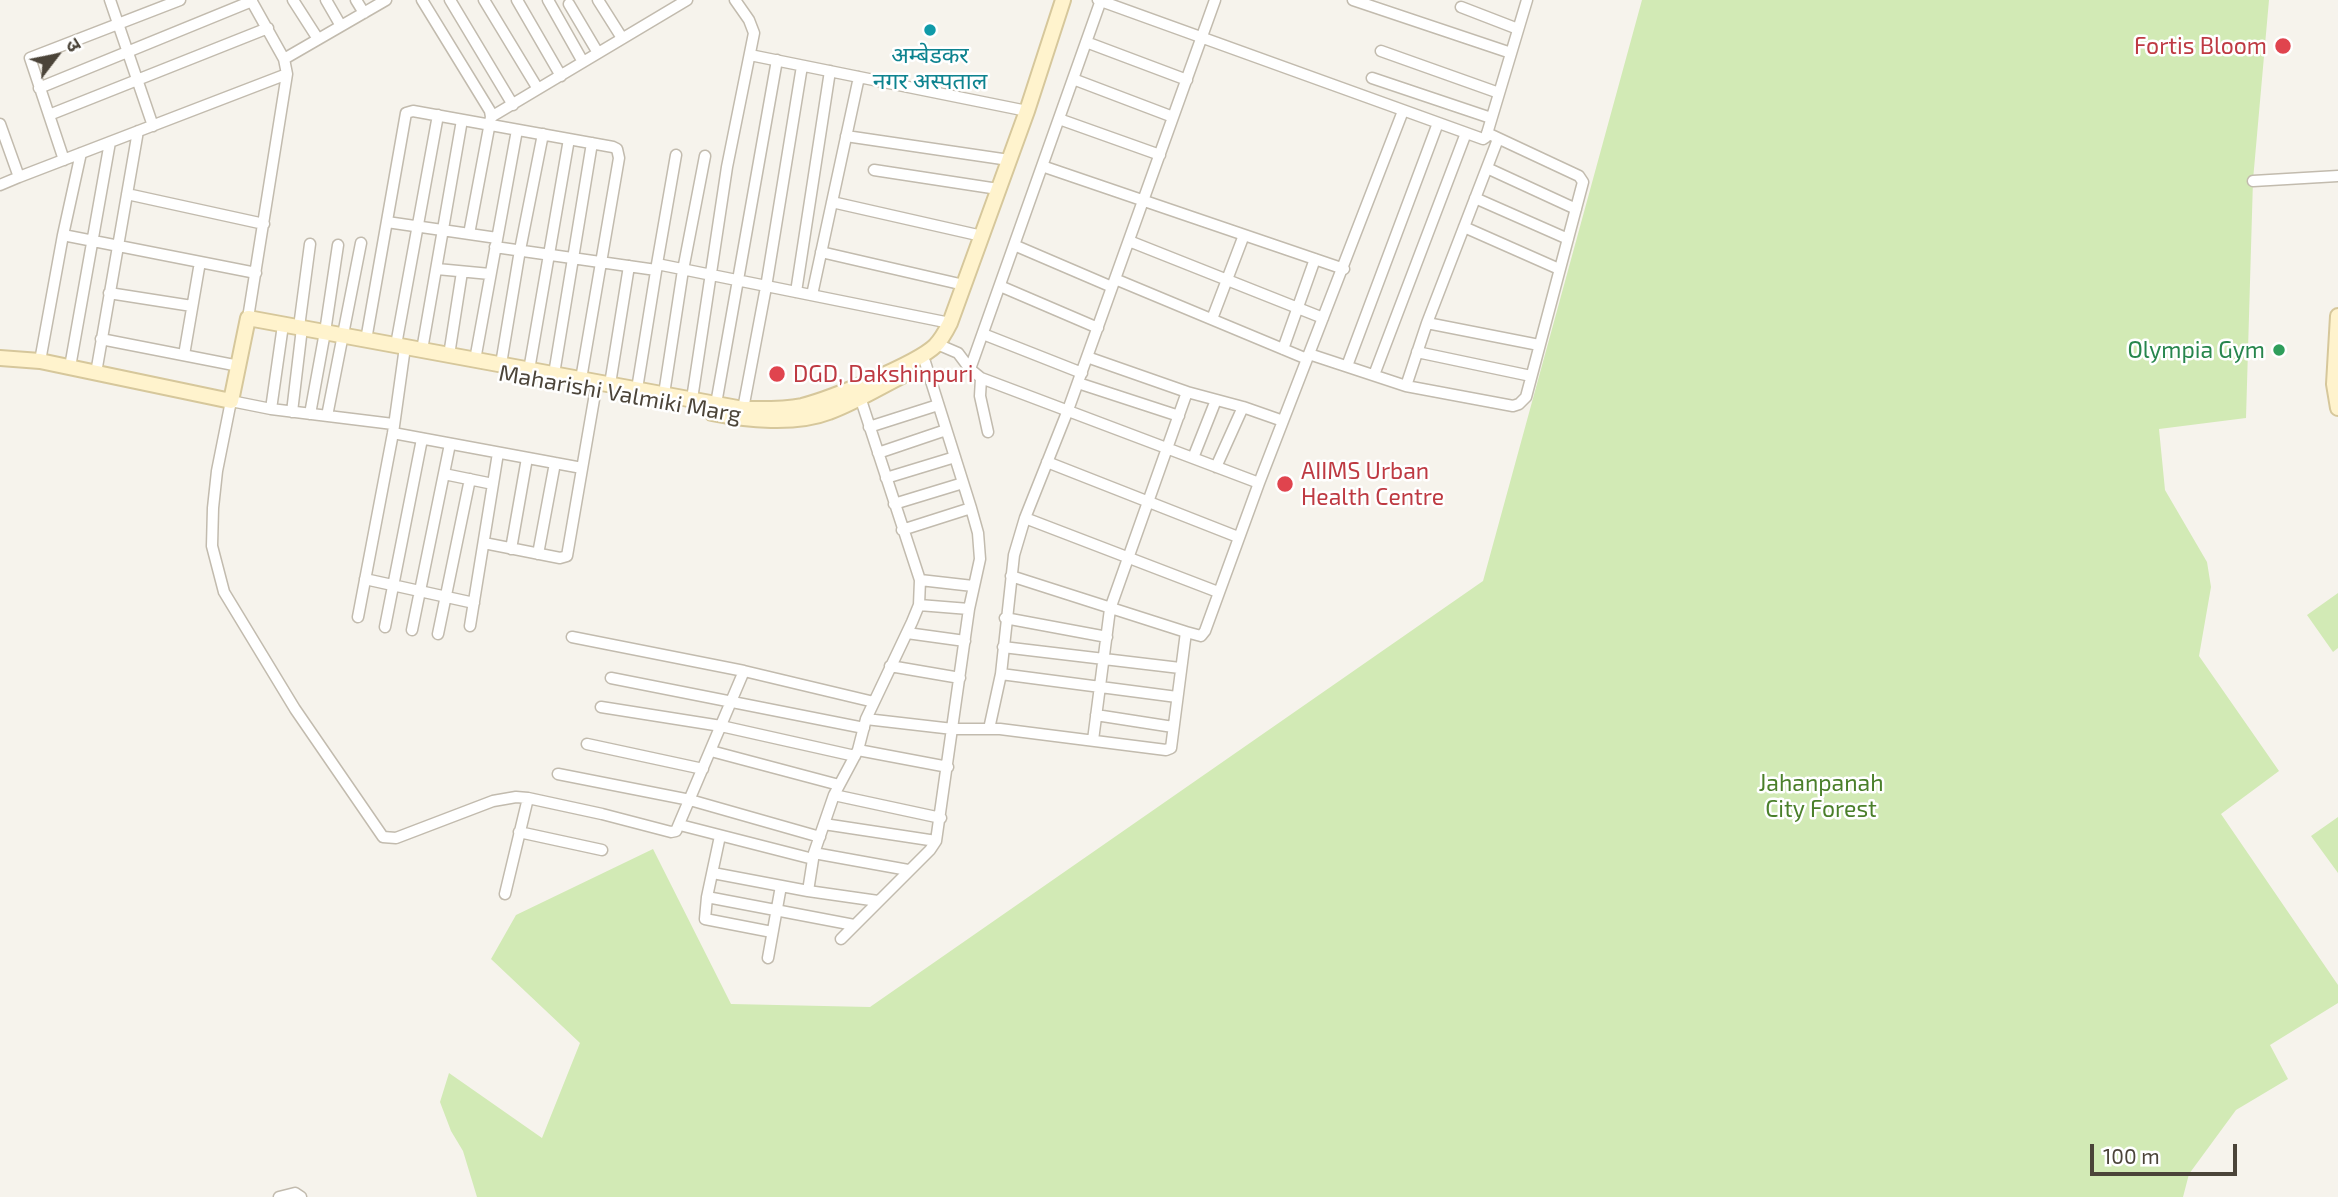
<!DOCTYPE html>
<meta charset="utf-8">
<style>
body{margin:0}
#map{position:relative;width:2338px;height:1197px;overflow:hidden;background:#f6f3ec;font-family:"Exo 2","Noto Sans Devanagari",sans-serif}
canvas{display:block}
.north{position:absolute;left:21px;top:21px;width:70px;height:70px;-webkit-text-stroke:5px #fff;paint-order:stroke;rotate:58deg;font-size:19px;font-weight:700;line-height:28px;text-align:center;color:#4b4439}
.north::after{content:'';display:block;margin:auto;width:24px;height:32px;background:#4b4439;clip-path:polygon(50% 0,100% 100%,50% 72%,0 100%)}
.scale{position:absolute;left:2090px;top:1144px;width:147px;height:32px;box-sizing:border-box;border:4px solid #4b4439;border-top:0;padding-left:9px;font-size:21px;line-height:24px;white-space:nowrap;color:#4b4439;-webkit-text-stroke:5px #fff;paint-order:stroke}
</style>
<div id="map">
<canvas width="2338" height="1197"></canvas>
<div class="north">उ</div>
<div class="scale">100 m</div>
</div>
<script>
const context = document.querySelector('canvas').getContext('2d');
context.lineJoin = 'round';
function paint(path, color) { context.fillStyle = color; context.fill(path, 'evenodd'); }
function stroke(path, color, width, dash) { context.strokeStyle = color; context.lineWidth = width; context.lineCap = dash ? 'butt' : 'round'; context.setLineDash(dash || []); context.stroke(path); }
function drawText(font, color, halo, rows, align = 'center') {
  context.font = font + ' "Exo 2","Noto Sans Devanagari",sans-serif'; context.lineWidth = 5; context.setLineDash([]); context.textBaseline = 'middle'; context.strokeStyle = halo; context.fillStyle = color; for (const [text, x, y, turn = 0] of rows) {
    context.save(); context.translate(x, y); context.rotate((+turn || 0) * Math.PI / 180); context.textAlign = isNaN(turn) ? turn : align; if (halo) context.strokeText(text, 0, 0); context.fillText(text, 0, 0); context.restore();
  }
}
paint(new Path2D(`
 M 1642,0 L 2269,0 L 2253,180 L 2246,418 L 2159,429 L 2165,490 L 2207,562 L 2211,587 L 2199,656 L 2279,771 L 2221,814 L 2338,985 L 2338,1003 L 2270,1045 L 2288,1079 L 2236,1110 L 2189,1174 L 2183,1197 L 477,1197 L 463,1151 L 451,1131 L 440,1102 L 449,1073 L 542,1138 L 580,1043 L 491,959 L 516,915 L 653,849 L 731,1004 L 870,1007 L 1483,581 Z
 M 2338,593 L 2338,648 L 2333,652 L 2307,615 Z
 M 2338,817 L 2338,873 L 2311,836 Z`), '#d2eab5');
const street = new Path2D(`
 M 110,0 L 153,126
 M 293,0 L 318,39
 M 326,0 L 341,26
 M 356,0 L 364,13
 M 422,0 L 490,111 L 491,117 L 469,234
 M 450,0 L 513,105
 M 484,0 L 538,89
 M 517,0 L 561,76
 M 548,0 L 583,62
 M 598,0 L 622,38
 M 1098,0 L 1483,139 L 1486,137 L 1527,0
 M 1353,0 L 1511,53
 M 569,4 L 598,53
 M 1461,7 L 1518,29
 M 1086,42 L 1187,80
 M 1381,51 L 1499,93
 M 750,55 L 1027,111
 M 284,59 L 386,0
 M 1372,78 L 1491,118
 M 1073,79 L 1173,117
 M 39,88 L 252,1
 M 49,115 L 268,28
 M 491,117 L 687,0
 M 1059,119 L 1160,155
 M 0,124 L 19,177 L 0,185
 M 846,136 L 1009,160
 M 676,155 L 657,264 L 950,323
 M 64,160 L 30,58 L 180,0
 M 1042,166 L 1344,269
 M 1487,168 L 1576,209
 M 874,170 L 998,189
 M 19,177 L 287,74
 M 2253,181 L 2338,176
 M 127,194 L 264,224
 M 1475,198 L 1568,239
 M 832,202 L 982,236
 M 387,222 L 497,238
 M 1464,227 L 1559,269
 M 63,235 L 256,273
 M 1129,241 L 1323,318
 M 1014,245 L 1112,287
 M 495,247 L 656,270
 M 821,252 L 964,285
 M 437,269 L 490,274
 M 1115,279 L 1307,359
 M 1000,286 L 1098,328
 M 796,292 L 830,71
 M 109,293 L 192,306
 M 812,295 L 859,77
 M 248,318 L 287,74 L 284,59 L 251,0
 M 1212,319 L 1244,235
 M 1427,323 L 1539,345
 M 299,327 L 310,244
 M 983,334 L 1082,373
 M 101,339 L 239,366
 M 366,340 L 406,113 L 413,111 L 613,147 L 617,149 L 619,158 L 581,379
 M 937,344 L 958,353 L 970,369 L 981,378 L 1259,483
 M 396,345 L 438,115
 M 1283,349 L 1315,259
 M 422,350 L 462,120
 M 1417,352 L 1531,376
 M 1309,354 L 1406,386 L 1427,323 L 1498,139
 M 184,355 L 200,262
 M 449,355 L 462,272
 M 1087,357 L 1187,392 L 1243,407 L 1283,421
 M 475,360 L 517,130
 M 40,361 L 63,235 L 81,153
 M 501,364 L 520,250 L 543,134
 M 1347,366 L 1438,123
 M 70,367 L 110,142
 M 970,369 L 1101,0
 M 529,370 L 569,139
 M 96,373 L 138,131
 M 554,374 L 592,143
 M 1374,375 L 1466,133
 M 981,378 L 980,396 L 988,432
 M 1078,383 L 1179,416
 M 610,384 L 629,266
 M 1406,386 L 1513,406 L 1519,404 L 1526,397 L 1583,182 L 1579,176 L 1487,133
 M 637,389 L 657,265
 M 664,394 L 683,270 L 705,156
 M 692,399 L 727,167 L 754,33 L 749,20 L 735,0
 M 716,404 L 777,60
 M 271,409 L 283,325
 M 743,409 L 766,287 L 802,66
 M 292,412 L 302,328
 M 310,414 L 325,332 L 338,245
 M 327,416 L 361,243
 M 393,424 L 271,409 L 231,401 L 217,471 L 213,508 L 212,546 L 224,592 L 295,709 L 383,837 L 396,838 L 493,801 L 516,797 L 528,798
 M 869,427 L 938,405
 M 393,433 L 582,468
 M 878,453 L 946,430
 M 1193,458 L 1216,400
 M 1047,462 L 1238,537
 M 1216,467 L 1243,407
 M 444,474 L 493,484
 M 886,478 L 955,457
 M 894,504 L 963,483
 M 1025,518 L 1218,592
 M 902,530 L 971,508
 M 484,543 L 560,558 L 567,556 L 597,382
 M 511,549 L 527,458
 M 538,554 L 555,463
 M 1011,576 L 1186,632
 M 365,579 L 474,603
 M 920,580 L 973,586
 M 919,605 L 969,609
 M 358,617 L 393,433 L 405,347
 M 1005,618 L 1107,637
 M 470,626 L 498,453
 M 385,627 L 422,439
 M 412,630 L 450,444
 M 907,633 L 965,641
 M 438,634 L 470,479
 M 572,637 L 744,671 L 874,702
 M 1003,647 L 1180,668
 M 890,666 L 960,678
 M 1001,674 L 1177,697
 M 611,678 L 864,728
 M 601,707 L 721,726 L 855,756
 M 1096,715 L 1173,727
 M 866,719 L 953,729 L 1000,729 L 1166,750 L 1171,748 L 1186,632 L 1201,636 L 1205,631 L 1259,483 L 1403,111
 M 989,729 L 1001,674 L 1014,555 L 1025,518 L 1068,410 L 1215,0
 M 1093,740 L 1110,609 L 1187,392
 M 587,744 L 703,769
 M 858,750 L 948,767
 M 711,751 L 839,785
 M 558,774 L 690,800 L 820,837
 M 834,795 L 941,818
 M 824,824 L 936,841
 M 680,825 L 813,859
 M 519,832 L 602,850
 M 720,836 L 707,897 L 705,919 L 772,932
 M 814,853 L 908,870
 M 713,873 L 808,891 L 878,901
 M 808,891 L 814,853 L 834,795 L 858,750 L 866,719 L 912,622 L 919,605 L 920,580 L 860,397
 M 505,894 L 528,798 L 602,814 L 671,832 L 676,831 L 744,671
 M 707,897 L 854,925
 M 841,939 L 930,850 L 936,841 L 969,609 L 980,559 L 978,533 L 971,508 L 925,362
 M 768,958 L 781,886
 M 279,1197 L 295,1193 L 301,1197`);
const secondary = new Path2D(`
 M 2338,316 L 2334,384 L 2338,408
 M 0,358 L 40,361 L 231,401 L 248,318 L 743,409 C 763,409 782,410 802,406 C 830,399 916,364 935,346 C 941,340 946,331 950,323 L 1027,111 L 1063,0
 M 712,413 C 746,420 796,425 829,412 C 854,403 878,388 902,376`);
stroke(street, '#c2bbae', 13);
stroke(secondary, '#d6c79b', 18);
stroke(street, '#fff', 10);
stroke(secondary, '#fff3cd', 14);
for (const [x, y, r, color] of [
 [930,30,7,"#0f9aa8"],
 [2283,46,9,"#e0444e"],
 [2279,350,7,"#2e9e5b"],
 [777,374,9,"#e0444e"],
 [1285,484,9,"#e0444e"]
]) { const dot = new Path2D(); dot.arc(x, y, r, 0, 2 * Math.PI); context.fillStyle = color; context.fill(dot); stroke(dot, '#fff', 2.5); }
drawText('23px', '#be3a42', '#fff', [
 ["Fortis Bloom",2267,46,"right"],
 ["DGD, Dakshinpuri",793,374],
 ["AIIMS Urban",1301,471],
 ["Health Centre",1301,497]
], 'left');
drawText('23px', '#0d838f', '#fff', [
 ["अम्बेडकर",930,55],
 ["नगर अस्पताल",930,81]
]);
drawText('23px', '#27864d', '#fff', [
 ["Olympia Gym",2265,350]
], 'right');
drawText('23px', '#4b4439', '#fff', [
 ["Maharishi Valmiki Marg",620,394,10]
]);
drawText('23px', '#4a7f2a', '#fff', [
 ["Jahanpanah",1821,783],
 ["City Forest",1821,809]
]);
</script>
